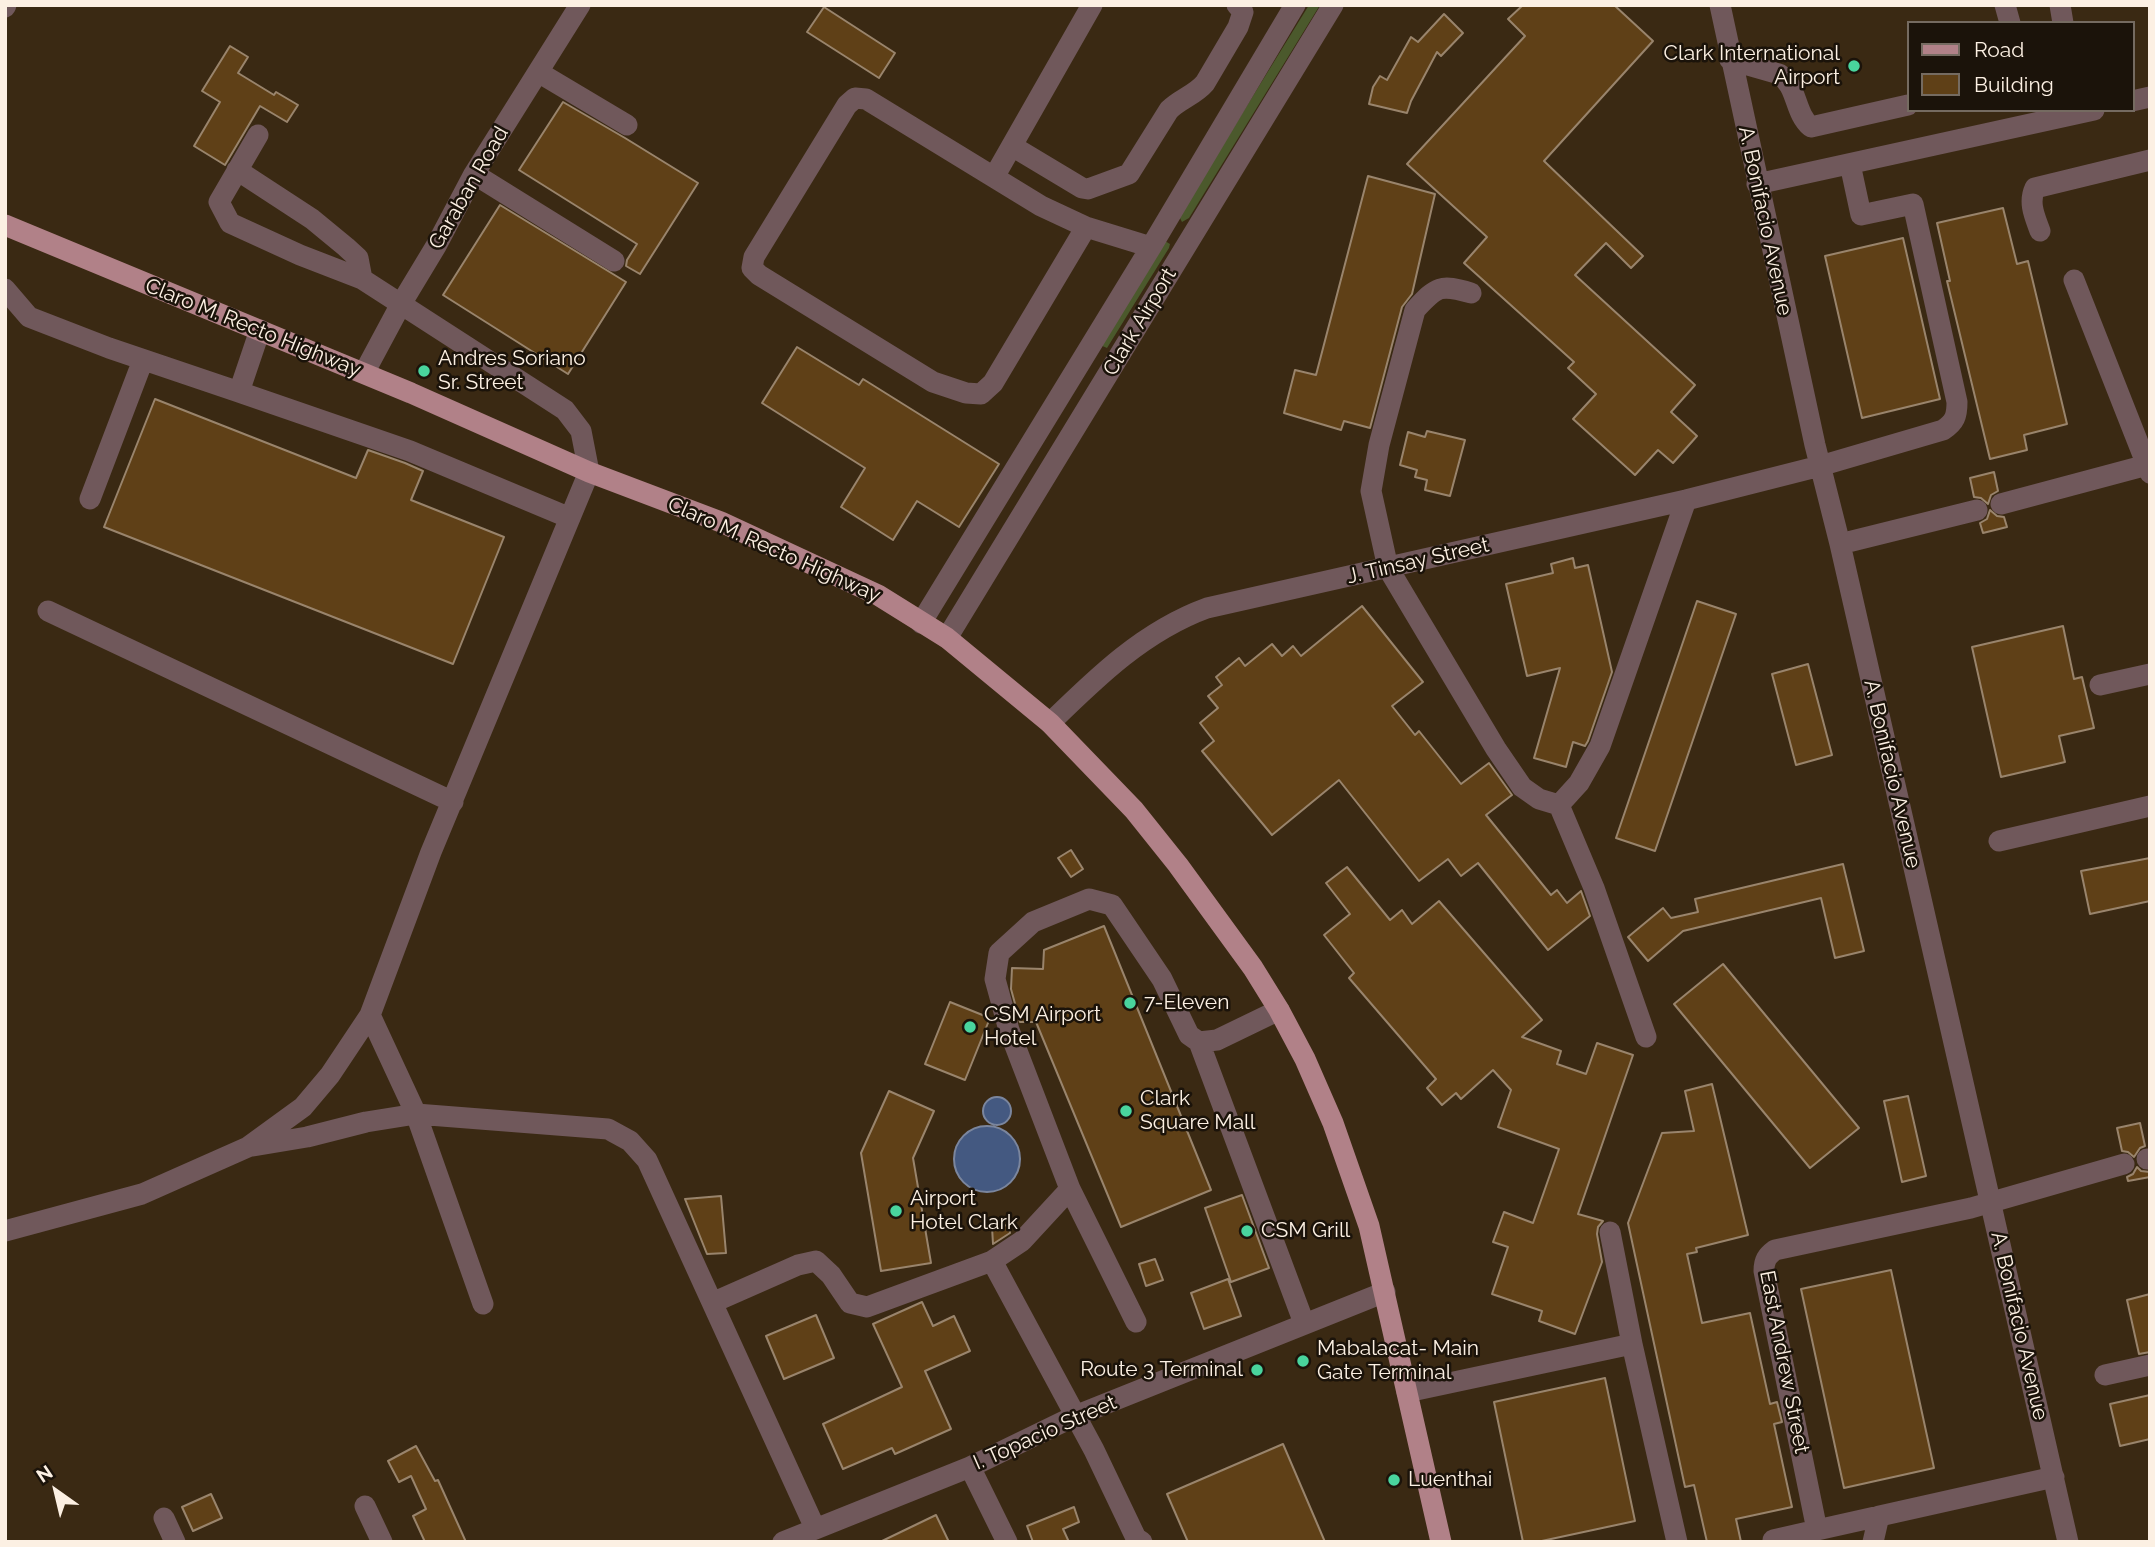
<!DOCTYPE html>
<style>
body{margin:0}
#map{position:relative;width:2155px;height:1547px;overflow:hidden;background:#3a2913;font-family:Raleway,sans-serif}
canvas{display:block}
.frame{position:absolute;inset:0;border:7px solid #fcf0e3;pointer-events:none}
.legend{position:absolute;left:1907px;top:21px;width:228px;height:91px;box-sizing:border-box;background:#1b130a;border:2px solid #756b61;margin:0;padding:9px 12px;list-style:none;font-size:21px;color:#fcf0e3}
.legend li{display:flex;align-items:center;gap:14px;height:35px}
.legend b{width:35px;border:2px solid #756b61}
.north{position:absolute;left:21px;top:1456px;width:70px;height:70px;-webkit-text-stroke:5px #1b130a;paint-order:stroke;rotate:326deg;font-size:19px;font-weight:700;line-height:28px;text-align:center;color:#fcf0e3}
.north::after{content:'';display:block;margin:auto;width:24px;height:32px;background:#fcf0e3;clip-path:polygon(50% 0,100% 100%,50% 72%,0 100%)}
</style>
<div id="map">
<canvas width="2155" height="1547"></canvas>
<div class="frame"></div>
<ul class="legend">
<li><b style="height:9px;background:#b18188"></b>Road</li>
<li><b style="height:19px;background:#5f4017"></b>Building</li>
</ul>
<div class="north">N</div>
</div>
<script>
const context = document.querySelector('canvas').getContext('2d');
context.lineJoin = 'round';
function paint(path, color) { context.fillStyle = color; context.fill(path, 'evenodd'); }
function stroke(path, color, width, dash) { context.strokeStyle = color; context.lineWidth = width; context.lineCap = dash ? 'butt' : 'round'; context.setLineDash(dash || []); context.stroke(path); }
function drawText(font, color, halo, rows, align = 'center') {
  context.font = font + ' Raleway,sans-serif'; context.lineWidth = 5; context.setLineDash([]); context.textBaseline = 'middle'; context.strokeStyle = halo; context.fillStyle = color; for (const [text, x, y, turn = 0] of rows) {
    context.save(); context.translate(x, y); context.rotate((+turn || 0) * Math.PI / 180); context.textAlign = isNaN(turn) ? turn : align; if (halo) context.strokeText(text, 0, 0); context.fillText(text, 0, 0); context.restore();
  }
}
paint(new Path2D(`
 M 1309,5 L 1320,5 L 1189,218 L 1182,222 L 1179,216 Z
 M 1165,241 L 1170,244 L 1169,248 L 1107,348 L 1100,345 Z`), '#4b592c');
const water = new Path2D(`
 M983 1111a14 14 0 1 1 28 0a14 14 0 1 1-28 0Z
 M954 1159a33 33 0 1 1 66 0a33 33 0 1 1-66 0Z`);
paint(water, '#445981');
stroke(water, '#7b869e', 2);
const building = new Path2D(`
 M 1523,5 L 1614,5 L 1653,41 L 1544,161 L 1643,256 L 1631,268 L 1606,243 L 1575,275 L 1695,385 L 1671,412 L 1697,436 L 1673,463 L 1658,450 L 1635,475 L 1573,419 L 1596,394 L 1568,368 L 1574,362 L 1464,263 L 1487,237 L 1407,164 L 1525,36 L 1508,19 Z
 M 824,7 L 895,53 L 879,78 L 807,32 Z
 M 1444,14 L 1463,33 L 1441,56 L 1437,52 L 1411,101 L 1407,113 L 1369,104 L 1373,87 L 1380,76 L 1387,80 L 1411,37 L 1418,42 Z
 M 230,46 L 248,57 L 238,73 L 274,95 L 276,92 L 298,105 L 287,122 L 260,106 L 225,165 L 194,146 L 220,102 L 202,91 Z
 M 563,102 L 625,138 L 698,183 L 640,274 L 626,266 L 627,260 L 637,244 L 519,170 Z
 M 1368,176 L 1435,194 L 1412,294 L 1402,307 L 1370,428 L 1344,421 L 1341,430 L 1284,413 L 1295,370 L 1316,375 Z
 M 500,205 L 626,282 L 568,374 L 443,295 Z
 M 2003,208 L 2017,264 L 2028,261 L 2067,424 L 2024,435 L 2027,450 L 1990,459 L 1947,281 L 1950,281 L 1937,223 Z
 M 1903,238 L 1940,399 L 1862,418 L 1825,256 Z
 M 797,347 L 859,385 L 863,379 L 999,464 L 959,527 L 917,501 L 893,540 L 841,507 L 865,468 L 762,403 Z
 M 155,399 L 356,478 L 368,450 L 405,463 L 423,471 L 411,500 L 504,537 L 453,664 L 104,527 Z
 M 1427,431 L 1465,440 L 1450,496 L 1425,490 L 1427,480 L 1415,477 L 1417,470 L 1400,465 L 1408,432 L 1425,437 Z
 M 1994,472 L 1998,491 L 1991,495 L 1988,504 L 1981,498 L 1974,497 L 1970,478 Z
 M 1990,510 L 1997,516 L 2004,517 L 2007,527 L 1983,533 L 1980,523 L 1987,519 Z
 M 1573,558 L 1575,568 L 1588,565 L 1612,672 L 1588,741 L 1585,746 L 1573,742 L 1566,767 L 1534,758 L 1560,668 L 1527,676 L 1506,584 L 1553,573 L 1551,564 Z
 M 1697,601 L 1736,614 L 1655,851 L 1616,838 Z
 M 1362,606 L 1423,682 L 1392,706 L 1415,735 L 1419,731 L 1461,784 L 1489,763 L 1512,795 L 1486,815 L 1551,895 L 1557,890 L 1567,903 L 1581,891 L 1590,916 L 1548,950 L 1478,863 L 1461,876 L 1448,859 L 1419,881 L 1339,780 L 1272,835 L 1202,751 L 1214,741 L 1200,723 L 1218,708 L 1208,696 L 1222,685 L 1216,677 L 1239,658 L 1245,666 L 1272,644 L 1282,656 L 1293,646 L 1301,656 Z
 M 2063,626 L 2074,679 L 2082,677 L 2094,728 L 2059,736 L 2065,762 L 2001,777 L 1972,647 Z
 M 1808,664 L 1832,755 L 1796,765 L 1772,674 Z
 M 1071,850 L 1083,869 L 1071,877 L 1058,858 Z
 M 2150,858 L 2150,901 L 2090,914 L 2081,871 Z
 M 1843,864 L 1864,951 L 1835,958 L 1821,898 L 1683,931 L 1648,961 L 1628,937 L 1663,908 L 1671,918 L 1698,912 L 1695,899 Z
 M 1347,867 L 1390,920 L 1402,910 L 1412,924 L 1439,901 L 1542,1020 L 1522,1037 L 1561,1051 L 1557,1064 L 1586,1074 L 1597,1043 L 1633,1055 L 1578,1214 L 1603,1221 L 1598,1227 L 1597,1234 L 1602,1262 L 1575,1334 L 1539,1321 L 1542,1311 L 1492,1294 L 1508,1247 L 1493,1242 L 1504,1212 L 1533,1223 L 1559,1149 L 1498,1127 L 1511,1090 L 1493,1070 L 1461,1099 L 1456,1093 L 1442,1105 L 1427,1088 L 1436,1079 L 1349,978 L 1354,973 L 1324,935 L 1350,914 L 1326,883 Z
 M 1104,926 L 1211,1190 L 1121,1227 L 1036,1022 L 1020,1022 L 1011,989 L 1012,968 L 1043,969 L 1044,950 Z
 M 1723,964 L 1859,1128 L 1810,1168 L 1674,1004 Z
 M 950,1002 L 990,1018 L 965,1080 L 925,1064 Z
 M 1712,1084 L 1748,1235 L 1696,1248 L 1697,1252 L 1687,1254 L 1702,1323 L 1750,1313 L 1770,1404 L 1777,1402 L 1782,1422 L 1774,1424 L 1792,1507 L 1736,1519 L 1741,1542 L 1707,1542 L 1694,1485 L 1685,1487 L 1628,1223 L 1662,1133 L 1694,1131 L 1685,1091 Z
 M 889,1091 L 934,1111 L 913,1158 L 931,1263 L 881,1271 L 861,1153 Z
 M 1908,1096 L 1926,1176 L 1902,1182 L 1884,1101 Z
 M 2140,1123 L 2145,1146 L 2140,1148 L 2134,1157 L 2128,1152 L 2122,1151 L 2117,1128 Z
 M 2137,1167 L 2141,1171 L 2150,1172 L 2150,1177 L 2128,1181 L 2127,1177 L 2133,1174 Z
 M 1242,1195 L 1269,1268 L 1231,1282 L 1205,1208 Z
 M 721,1196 L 726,1253 L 707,1254 L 685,1199 Z
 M 1009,1225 L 1010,1233 L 993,1244 L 992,1227 Z
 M 1155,1259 L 1163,1280 L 1146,1286 L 1139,1264 Z
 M 1891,1270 L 1934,1468 L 1844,1488 L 1801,1289 Z
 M 1228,1279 L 1241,1316 L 1204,1329 L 1191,1293 Z
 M 2150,1294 L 2150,1352 L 2139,1354 L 2127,1300 Z
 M 922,1302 L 933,1326 L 954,1316 L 970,1351 L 925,1371 L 951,1429 L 895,1454 L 892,1448 L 843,1469 L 823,1424 L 902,1387 L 873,1324 Z
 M 816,1315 L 834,1358 L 784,1379 L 766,1336 Z
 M 1605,1378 L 1635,1521 L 1537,1542 L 1523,1542 L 1494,1402 Z
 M 2150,1395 L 2150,1439 L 2120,1446 L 2110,1404 Z
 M 1283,1444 L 1325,1542 L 1188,1542 L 1167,1494 Z
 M 416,1446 L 435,1481 L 438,1480 L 466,1542 L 425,1542 L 413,1516 L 426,1509 L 411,1476 L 399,1482 L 388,1461 Z
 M 211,1494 L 222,1518 L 193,1531 L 182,1507 Z
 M 1074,1507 L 1079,1522 L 1063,1529 L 1069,1542 L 1033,1542 L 1027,1526 Z
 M 936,1515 L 949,1542 L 880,1542 Z`);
paint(building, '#5f4017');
stroke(building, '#99846c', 2);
stroke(new Path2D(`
 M 1720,5 L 1815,445 L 1840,544 L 2068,1542
 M 2005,5 L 2010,23
 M 2060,5 L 2063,23
 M 5,7 L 6,5
 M 1730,60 L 1779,74 C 1798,86 1794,113 1811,127 L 1908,105
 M 538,72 L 627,125
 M 2132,101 L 2150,97
 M 1012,146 L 1082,188 L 1088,189 L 1129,174 L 1169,110 C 1180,99 1195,95 1205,83 L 1238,27 L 1243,12 L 1237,5
 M 237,170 L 312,219 L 346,247 L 358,258 L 362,279
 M 474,174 L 614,261
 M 994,177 L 1092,5
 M 1757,184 L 2094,110
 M 1086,227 L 993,383 L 981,394 L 966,393 L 933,382 L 759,275 L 752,268 L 754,257 L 847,105 L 855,98 L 866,99 L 1041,206 L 1086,227 L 1151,247
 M 2040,231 C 2035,217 2028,203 2035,188 L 2150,160
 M 2074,280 L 2150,473
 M 5,289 L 29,317 L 109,348 L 239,392
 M 1471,293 C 1440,284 1437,286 1415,310 L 1379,445 L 1371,491 L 1388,568 L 1496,749 L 1522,787 L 1539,799 L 1559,805 L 1594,888 L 1646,1037
 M 260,330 L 239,392 L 410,451 L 570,518
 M 364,373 L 401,304 L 436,246 L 474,174 L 580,5
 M 90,499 L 143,360
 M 2001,504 L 2147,465
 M 1840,544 L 1977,510
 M 48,611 L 453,802
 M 921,623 L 1151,247 L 1295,5
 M 947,638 L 1333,5
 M 2100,685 L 2150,674
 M 1050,723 C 1097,677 1144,631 1207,608 L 1686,500 L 1820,466 L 1943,430 C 1955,422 1957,416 1957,402 L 1913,204 L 1861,215 L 1850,164
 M 1559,805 L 1579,783 L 1600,746 L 1686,500
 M 1999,841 L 2150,806
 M 370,1015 L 416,1114 L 483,1304
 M 1199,1042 L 1304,1323
 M 253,1146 L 307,1137 L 366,1122 L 416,1114 L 608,1129 L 630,1141 L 647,1160 L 815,1528
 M 2147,1159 L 2150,1159
 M 1070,1189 L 1022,1241 L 992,1261 L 1094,1450 L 1136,1538 L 1142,1542
 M 5,1231 L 142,1194 L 248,1147 L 303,1107 L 330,1075 L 370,1015 L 431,852 L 589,472 L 581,431 L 565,410 L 362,279 L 300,255 L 230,223 L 219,202 L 258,135
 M 1610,1232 L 1632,1344
 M 714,1302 L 798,1265 L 816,1261 L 831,1275 L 850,1303 L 867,1307 L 992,1261
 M 1136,1322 L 1070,1189 L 1009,1030 L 995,979 L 999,953 L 1033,922 L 1089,899 L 1112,905 L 1162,979 L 1189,1035 L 1199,1042 L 1217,1040 L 1279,1010
 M 2105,1375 L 2150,1365
 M 1407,1392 L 1632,1344 L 1677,1542
 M 970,1467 L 1007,1542
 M 2054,1477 L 1817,1530 L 1764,1271 C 1764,1260 1767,1256 1775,1250 L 1971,1208 L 2124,1164
 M 365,1506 L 382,1542
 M 164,1518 L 175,1542
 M 1773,1540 L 1817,1530
 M 783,1542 L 970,1467 L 1075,1416 L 1385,1292
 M 1873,1542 L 1879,1516`), '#70585b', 21);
stroke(new Path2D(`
 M 5,225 L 411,393 L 589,472 L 721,522 L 878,595 L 947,638 L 1050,723 L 1134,810 L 1178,865 L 1253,968 L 1279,1010 L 1305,1059 L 1333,1123 L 1369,1226 L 1441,1542`), '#b18188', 21);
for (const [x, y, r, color] of [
 [1854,66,7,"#49d49d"],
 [424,371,7,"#49d49d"],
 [1130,1003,7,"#49d49d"],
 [970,1027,7,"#49d49d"],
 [1126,1111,7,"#49d49d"],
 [896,1211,7,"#49d49d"],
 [1247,1231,7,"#49d49d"],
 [1303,1361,7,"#49d49d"],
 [1257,1370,7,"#49d49d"],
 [1394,1480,7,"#49d49d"]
]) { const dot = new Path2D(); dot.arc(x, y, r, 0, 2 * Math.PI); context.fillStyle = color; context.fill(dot); stroke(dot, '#1b130a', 2.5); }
drawText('21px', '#fcf0e3', '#1b130a', [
 ["Clark International",1840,54,"right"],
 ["Airport",1840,78,"right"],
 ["Andres Soriano",438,359],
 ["Sr. Street",438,383],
 ["7-Eleven",1144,1003],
 ["CSM Airport",984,1015],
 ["Hotel",984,1039],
 ["Clark",1140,1099],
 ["Square Mall",1140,1123],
 ["Airport",910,1199],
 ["Hotel Clark",910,1223],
 ["CSM Grill",1261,1231],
 ["Mabalacat- Main",1317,1349],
 ["Gate Terminal",1317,1373],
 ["Route 3 Terminal",1243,1370,"right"],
 ["Luenthai",1408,1480]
], 'left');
drawText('21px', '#fcf0e3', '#1b130a', [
 ["Garaban Road",469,188,-60],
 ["A. Bonifacio Avenue",1765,221,78],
 ["Clark Airport",1140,322,-59],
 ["Claro M. Recto Highway",253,328,22],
 ["Claro M. Recto Highway",774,550,24],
 ["J. Tinsay Street",1418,561,-13],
 ["A. Bonifacio Avenue",1892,774,77],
 ["A. Bonifacio Avenue",2019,1326,77],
 ["East Andrew Street",1784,1362,79],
 ["I. Topacio Street",1045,1433,-24]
]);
</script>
